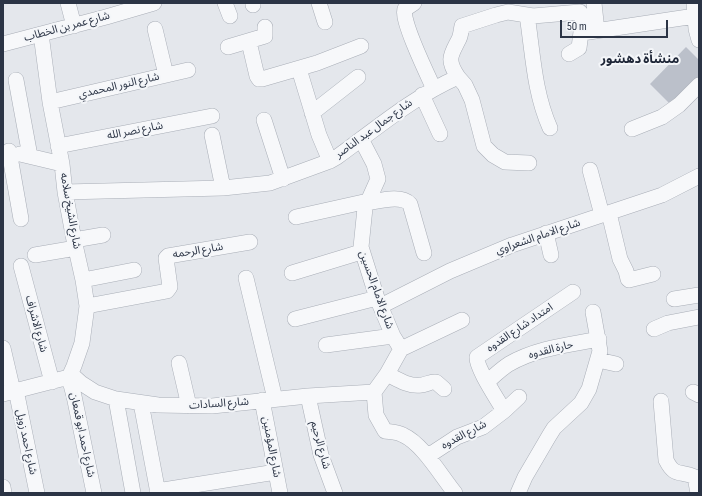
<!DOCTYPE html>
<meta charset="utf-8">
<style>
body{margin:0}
#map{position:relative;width:702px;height:496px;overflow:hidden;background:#e4e7ec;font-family:"Sofia Sans Condensed",sans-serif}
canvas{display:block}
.frame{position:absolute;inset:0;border:4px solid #2b3445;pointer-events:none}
.scale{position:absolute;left:560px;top:20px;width:108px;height:18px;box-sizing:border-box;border:2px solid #2b3445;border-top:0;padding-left:5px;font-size:12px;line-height:14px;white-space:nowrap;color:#2b3445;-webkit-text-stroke:3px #f4f6f9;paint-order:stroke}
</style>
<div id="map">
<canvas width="702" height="496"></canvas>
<div class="frame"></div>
<div class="scale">50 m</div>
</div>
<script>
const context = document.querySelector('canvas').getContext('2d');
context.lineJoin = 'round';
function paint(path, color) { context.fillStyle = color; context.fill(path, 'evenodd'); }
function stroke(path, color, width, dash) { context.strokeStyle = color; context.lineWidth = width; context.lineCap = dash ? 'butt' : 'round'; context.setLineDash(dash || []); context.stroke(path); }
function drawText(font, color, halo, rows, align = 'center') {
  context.font = font + ' "Sofia Sans Condensed","Noto Sans Arabic",sans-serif'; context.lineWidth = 4; context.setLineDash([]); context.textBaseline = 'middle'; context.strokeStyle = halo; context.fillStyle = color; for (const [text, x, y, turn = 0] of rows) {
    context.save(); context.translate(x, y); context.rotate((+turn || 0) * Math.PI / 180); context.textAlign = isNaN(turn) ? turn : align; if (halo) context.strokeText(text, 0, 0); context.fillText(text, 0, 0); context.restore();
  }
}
paint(new Path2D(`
 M 686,47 L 699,60 L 699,81 L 673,107 L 650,84 Z`), '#bbc0ca');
const street = new Path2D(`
 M 68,3 L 74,26
 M 225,3 L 230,16
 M 253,3 L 253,5
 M 319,3 L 325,22
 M 414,3 L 405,9 C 400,18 428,76 434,89
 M 594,3 L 597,31
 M 694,3 L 696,29 L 699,40
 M 527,15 C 533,54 534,92 550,128
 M 155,29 L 166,75
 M 582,33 L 695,16
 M 249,42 L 257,76 L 259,79 L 262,79 L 317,63 L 361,46
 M 3,44 L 106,17 L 154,3
 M 228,47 L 265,36 L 265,27
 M 299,69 L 319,135 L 330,161
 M 458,77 L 465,85 L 472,100 L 484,146 L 493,155 L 505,162 L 529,163
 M 16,80 L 30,156
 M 422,95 L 440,134
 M 50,102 L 188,70
 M 312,113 L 358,77
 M 264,120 L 283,179
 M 632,129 L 662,117 L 679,105 L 699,85
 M 212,135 L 223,188
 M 361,139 L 374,164 L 378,179 L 365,208 L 361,247 L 377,298 L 393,336 L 401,349
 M 58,146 L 212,116
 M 9,151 L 21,219
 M 20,154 L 62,164
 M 590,170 L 602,215
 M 65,192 L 223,188 L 270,183 L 330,161 L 337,157 C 377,128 413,97 458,77 C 446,59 451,55 459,39 C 461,35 461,30 462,26 L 496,15 L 508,12 L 533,16 L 580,12 L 583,16 L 579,48 L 569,54
 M 367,203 C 379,201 401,194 410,204 L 424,253
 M 609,213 L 620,259 L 626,271 L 628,279 L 629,280 L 653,274
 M 296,217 L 368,201
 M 546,233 L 551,255
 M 74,240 L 103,235
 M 35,255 L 76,248
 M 21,266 L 52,382
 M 292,273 L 361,252
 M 246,278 L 275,399
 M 83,280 L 134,270
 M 674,299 L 699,295
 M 87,306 L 167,291 L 170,287 L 166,258 L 168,256 L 250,242
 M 381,306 L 450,271 L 512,245 L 662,195 L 699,176
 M 295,319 L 377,298
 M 654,329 L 668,323 L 699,317
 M 326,345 L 393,336
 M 3,348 L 13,391
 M 598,360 L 616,364
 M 179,363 L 189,406
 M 71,374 L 81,383 L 95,392 L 116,399 L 158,405 L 212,406 L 308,396 L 374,392
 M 387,374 C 397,379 409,387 421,385 C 426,385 431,381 436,382 L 444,389
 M 69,377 L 74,396 L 94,493
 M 487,382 C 494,376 501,369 509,364 C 537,348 568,345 599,339
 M 16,390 L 37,493
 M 693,392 L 699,395
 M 3,394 L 69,377 L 74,366 L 82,343 L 87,306 L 83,280 L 74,240 L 65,192 L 62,164 L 50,102 L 41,34
 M 308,396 L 321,455 L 335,493
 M 116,399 L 133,493
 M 262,400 L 280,493
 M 661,401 L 666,460 C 675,478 680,470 695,477 L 698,493
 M 141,403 L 158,493
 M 504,411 C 498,400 476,368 477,357 L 573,292
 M 428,456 L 457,437 L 483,427 L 504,411 L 519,397
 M 3,487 L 4,493
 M 157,491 L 276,472
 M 455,493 C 441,476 423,444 403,435 C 398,432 391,432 385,431 L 376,415 L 374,392 L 387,374 L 401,349 L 462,320
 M 518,493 L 525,477 L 549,436 L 554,428 L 581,403 L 589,389 L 600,351 L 593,312`);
stroke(street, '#a9aeb7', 16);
stroke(street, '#f7f8fa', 15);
drawText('11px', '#2b3445', '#f4f6f9', [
 ["شارع عمر بن الخطاب",67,27,-15],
 ["شارع النور المحمدي",119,86,-13],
 ["شارع جمال عبد الناصر",374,129,-36],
 ["شارع نصر الله",135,131,-11],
 ["شارع الشيخ سلامه",70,211,80],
 ["شارع الامام الشعراوي",538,237,-19],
 ["شارع الرحمه",198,251,-9],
 ["شارع الامام الحسين",376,290,70],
 ["شارع الاشراف",36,324,75],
 ["امتداد شارع القدوه",520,328,-34],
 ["حارة القدوه",551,350,-14],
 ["شارع السادات",219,404,-4],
 ["شارع احمد ابو قمعان",82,435,78],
 ["شارع القدوه",464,435,-28],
 ["شارع احمد زويل",26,442,78],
 ["شارع الرحيم",320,445,75],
 ["شارع المؤمنين",271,447,79]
]);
drawText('bold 13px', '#1d2536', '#f4f6f9', [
 ["منشأة دهشور",640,60]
]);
</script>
